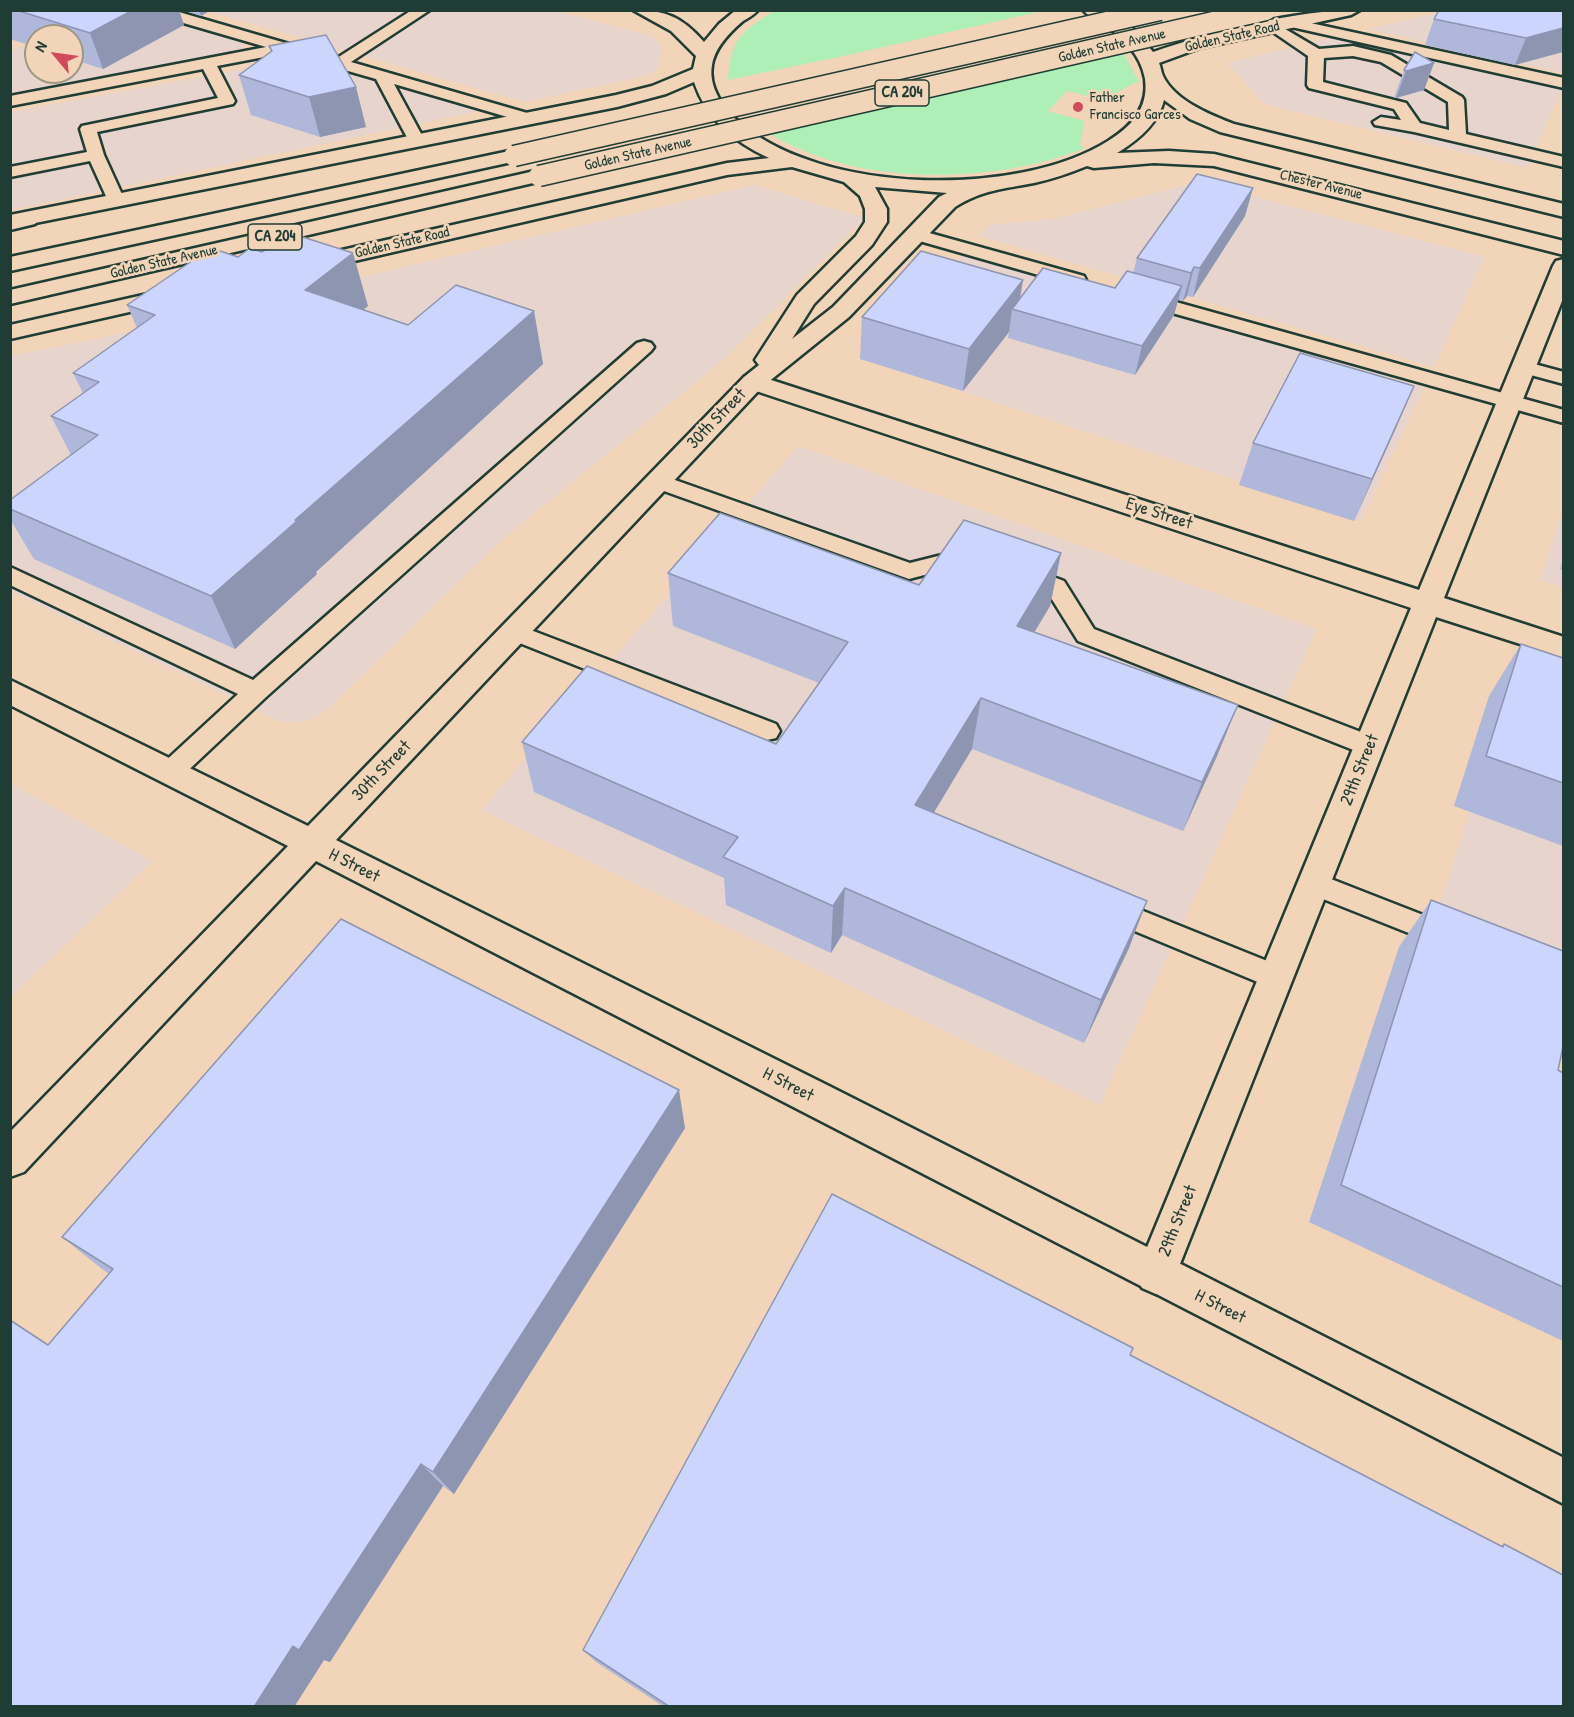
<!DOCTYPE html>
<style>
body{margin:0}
#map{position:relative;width:1574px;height:1717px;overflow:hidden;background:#f2d4b8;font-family:"Patrick Hand",sans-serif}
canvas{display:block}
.frame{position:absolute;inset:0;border:12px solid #1f3d34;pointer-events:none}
.north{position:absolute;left:24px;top:24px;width:60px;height:60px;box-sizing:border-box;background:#f2d4b8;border:2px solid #9e9883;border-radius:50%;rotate:299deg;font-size:16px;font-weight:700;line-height:24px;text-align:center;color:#1f3d34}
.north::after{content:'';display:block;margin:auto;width:21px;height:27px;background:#d1495b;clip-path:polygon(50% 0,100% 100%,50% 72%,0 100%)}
</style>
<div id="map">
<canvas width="1574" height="1717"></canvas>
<div class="frame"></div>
<div class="north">N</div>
</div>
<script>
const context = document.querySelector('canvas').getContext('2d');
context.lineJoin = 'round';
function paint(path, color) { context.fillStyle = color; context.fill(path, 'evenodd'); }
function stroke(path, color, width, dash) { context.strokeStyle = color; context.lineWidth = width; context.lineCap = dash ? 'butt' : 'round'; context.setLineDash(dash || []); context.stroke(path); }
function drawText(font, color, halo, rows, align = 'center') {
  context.font = font + ' "Patrick Hand",sans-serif'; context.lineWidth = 5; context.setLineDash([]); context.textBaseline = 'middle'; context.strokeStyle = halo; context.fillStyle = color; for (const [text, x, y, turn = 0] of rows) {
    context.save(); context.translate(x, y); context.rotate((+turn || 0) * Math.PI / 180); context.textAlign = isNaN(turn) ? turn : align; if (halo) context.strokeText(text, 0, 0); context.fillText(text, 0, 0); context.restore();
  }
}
paint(new Path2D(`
 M 150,11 L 246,38 L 241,50 L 11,94 L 11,52 L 36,39 L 36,72 L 72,72 L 72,36 Z
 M 207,11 L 555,11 L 652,36 L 662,47 L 658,69 L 650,75 L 524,102 Z
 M 1445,11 L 1563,11 L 1563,73 L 1367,29 Z
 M 1338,36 L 1563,87 L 1527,168 L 1264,104 L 1227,63 Z
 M 309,57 L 488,109 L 11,210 L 11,112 Z
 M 1199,182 L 1485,257 L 1434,367 L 979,236 L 989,225 L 1057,218 Z
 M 754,185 L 865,218 L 722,361 L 506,536 L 328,709 L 313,719 L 295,723 L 279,721 L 11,592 L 10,356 L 96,339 Z
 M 965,252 L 1424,387 L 1361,521 L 868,361 Z
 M 798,446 L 1317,629 L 1100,1105 L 481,810 Z
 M 1563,508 L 1563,587 L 1540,580 Z
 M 1507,696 L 1563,716 L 1563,952 L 1440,903 Z
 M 11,784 L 153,861 L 11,997 L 10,784 Z`), '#e6d4cd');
paint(new Path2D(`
 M 776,10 L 1042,10 L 1042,11 L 848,55 L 728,80 C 730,39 742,31 776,10 Z
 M 1124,54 L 1139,82 L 1132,84 L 1104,100 L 1067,91 L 1048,111 L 1084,121 L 1080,145 L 1085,148 C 994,185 854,187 769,133 Z`), '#aeefb8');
const lane = new Path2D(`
 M 147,10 L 172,10 L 337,58 L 412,10 L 430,10 L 351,62 L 534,115 L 536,118 L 528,123 L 394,84 L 425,141 L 417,146 L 411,145 L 376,79 L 285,53 L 217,66 L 235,101 L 233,104 L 97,132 L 104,155 L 125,201 L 122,205 L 110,205 L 90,161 L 10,177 L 10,167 L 87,152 L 80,129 L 82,126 L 218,98 L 203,69 L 10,106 L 10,96 L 266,47 L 149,13 Z
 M 1292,19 L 1564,78 L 1564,88 L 1287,26 L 1285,23 L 1287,20 Z
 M 1275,23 L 1319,49 L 1353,46 L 1391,55 L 1462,97 L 1464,100 L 1466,134 L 1564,157 L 1564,167 L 1414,132 L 1375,125 L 1373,122 L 1381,117 L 1401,120 L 1394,109 L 1309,88 L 1307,85 L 1308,56 L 1270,30 L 1268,27 ZM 1353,56 L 1381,62 L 1448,102 L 1449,130 L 1420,123 L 1406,103 L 1323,82 L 1324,58 Z
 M 915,229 L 1084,276 L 1086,280 L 1084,284 L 1077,286 L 909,238 L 906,234 L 909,230 Z
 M 1140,292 L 1564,410 L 1564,423 L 1133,302 L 1131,298 L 1133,294 Z
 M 644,341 L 651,343 L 654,347 L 651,351 L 265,698 L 179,779 L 170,782 L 161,779 L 157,772 L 161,765 L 238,694 L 10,585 L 10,567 L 253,680 L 637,343 Z
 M 1523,361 L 1564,372 L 1564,384 L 1516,371 L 1513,367 L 1516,363 Z
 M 658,474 L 910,563 L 966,549 L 974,552 L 977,557 L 974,562 L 909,579 L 650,486 L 647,481 L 650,476 Z
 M 1019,564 L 1064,581 L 1094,629 L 1379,739 L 1383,746 L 1379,753 L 1370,756 L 1361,753 L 1078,641 L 1048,593 L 1011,578 L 1008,572 L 1011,566 Z
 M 515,624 L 776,724 L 780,731 L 776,738 L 767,740 L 758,738 L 507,638 L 503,632 L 507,626 Z
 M 1313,872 L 1459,929 L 1463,937 L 1459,945 L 1449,949 L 1303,891 L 1299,883 L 1303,875 Z
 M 1106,896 L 1287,969 L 1291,978 L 1287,987 L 1277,990 L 1096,915 L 1092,907 L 1096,899 Z`);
const street = new Path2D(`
 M 1564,259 L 1564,296 L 1444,598 L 1564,637 L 1564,658 L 1436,617 L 1176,1274 L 1170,1288 L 1156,1294 L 1142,1288 L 1136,1274 L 1411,608 L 744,387 L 741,382 L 744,377 L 753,375 L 762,377 L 1419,590 L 1553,266 L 1556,261 Z`);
const secondary = new Path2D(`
 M 633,10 C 666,10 682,17 704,42 L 719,24 L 736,10 L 758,10 C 754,15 748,18 743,21 C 730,32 715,47 712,65 C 708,88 724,109 740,123 C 823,194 1017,198 1108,141 C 1131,127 1149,108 1145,79 C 1141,54 1122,37 1102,23 C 1095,19 1088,16 1083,10 C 1091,10 1101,9 1107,11 C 1126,18 1142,37 1153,52 C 1214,31 1296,10 1360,10 L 1351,15 L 1200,48 L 1159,63 C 1161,67 1161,72 1163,76 C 1175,101 1211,115 1234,124 L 1564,204 L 1564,217 L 1220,132 L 1190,119 L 1164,100 C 1158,124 1137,141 1117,153 L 1169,151 L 1214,154 L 1564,241 L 1564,255 L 1214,166 L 1154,163 L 1094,168 L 1087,166 C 1070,173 1052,179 1034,183 C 1003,189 982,190 955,207 L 849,317 L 762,387 L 336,840 L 831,1087 L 1564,1458 L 1564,1504 L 316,861 L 24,1172 L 10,1177 L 10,1132 L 288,846 L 10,705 L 10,680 L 308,826 L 744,377 L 759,365 L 755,360 L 797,295 L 856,236 L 865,222 L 865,209 L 860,196 L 844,182 L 792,167 L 727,175 L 311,271 L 303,269 L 300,264 L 303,259 L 311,257 L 727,163 L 769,158 C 733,141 707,120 694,82 L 666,94 L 617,107 L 10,228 L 10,215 L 616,95 L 652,86 L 693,69 L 696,56 L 671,31 ZM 875,187 L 947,193 L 939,197 L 833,307 L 792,339 L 814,304 L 872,245 L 887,222 L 887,209 Z
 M 170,289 L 178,291 L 181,296 L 178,301 L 10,339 L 10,325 Z`);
const highway = new Path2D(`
 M 514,150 L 521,152 L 524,156 L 521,160 L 10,271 L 10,257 Z
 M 539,170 L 546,172 L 549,176 L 546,180 L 10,304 L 10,290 Z
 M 27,213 L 35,214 L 38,219 L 35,224 L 10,230 L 10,217 Z`);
stroke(lane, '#1f3d34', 5);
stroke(street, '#1f3d34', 5);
stroke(secondary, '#1f3d34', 5);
stroke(highway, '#1f3d34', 5);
paint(lane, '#f2d4b8');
paint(street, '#f2d4b8');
paint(secondary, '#f2d4b8');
paint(highway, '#f2d4b8');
const highwayBridge = new Path2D(`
 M 514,156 L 1160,10
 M 539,176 L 1266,10`);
stroke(highwayBridge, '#1f3d34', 23, []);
stroke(highwayBridge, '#f2d4b8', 20);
paint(new Path2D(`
 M 10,10 L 179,10 L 184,25 L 103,69 L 72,59 L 72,36 L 36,36 L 36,47 L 10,39 Z
 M 182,10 L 211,10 L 201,16 Z
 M 1558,10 L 1515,65 L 1425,45 L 1434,19 Z
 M 269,46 L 366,127 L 320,137 L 251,115 L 239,75 L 271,51 Z
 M 1434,63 L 1424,90 L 1396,98 L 1394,98 L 1404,70 Z
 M 1253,188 L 1245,216 L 1193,297 L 1187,296 L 1183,301 L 1178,300 L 1174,315 L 1135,375 L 1008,338 L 1009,332 L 963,391 L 860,359 L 862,317 L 1023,280 L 1020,298 L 1115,288 L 1133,273 L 1137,258 Z
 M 127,305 L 368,306 L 363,310 L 408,325 L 534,311 L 543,364 L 316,572 L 317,574 L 235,649 L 34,559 L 10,519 L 10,500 L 71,455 L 51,416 L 83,393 L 73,373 L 137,328 Z
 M 1414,386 L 1354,521 L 1239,485 L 1253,443 Z
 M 1061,553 L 1050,606 L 1034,632 L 1217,756 L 1183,831 L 972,749 L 933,813 L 1129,948 L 1084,1043 L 842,935 L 831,953 L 726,905 L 724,878 L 534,792 L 522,742 L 776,744 L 819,683 L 673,626 L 668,573 L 919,585 Z
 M 1563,559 L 1563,570 L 1560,569 Z
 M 1521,644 L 1563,658 L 1563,846 L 1454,806 L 1489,696 Z
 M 1431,900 L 1558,1070 L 1563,1073 L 1563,1341 L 1309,1222 L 1399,947 Z
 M 685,1128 L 454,1494 L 443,1486 L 330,1662 L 324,1660 L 294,1707 L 10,1707 L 48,1345 L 109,1274 L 102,1269 L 62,1237 Z
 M 1130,1355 L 1500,1546 L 1504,1544 L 1563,1707 L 664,1707 L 596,1662 L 583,1650 Z`), '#afb7da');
paint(new Path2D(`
 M 133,10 L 179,10 L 184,25 L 103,69 L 90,33 Z
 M 199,10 L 211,10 L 201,16 Z
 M 1563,28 L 1563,52 L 1515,65 L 1526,38 Z
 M 1434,63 L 1424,90 L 1396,98 L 1406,71 Z
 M 356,87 L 366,127 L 320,137 L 309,97 Z
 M 1253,188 L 1245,216 L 1193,297 L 1200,268 Z
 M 353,253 L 368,306 L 321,343 L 305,290 Z
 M 1194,267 L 1187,296 L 1183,301 L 1191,273 Z
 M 1023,280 L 1018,310 L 1012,309 L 1009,332 L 963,391 L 969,349 Z
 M 1182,286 L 1174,315 L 1135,375 L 1142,346 Z
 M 534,311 L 543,364 L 316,572 L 317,574 L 235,649 L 211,596 L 295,520 Z
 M 1414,386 L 1396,428 L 1354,521 L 1372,479 Z
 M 1061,553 L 1050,606 L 1007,678 L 1017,626 Z
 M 981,698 L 972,749 L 909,854 L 915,805 Z
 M 1238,705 L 1217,756 L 1183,831 L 1202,782 Z
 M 845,888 L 842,935 L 831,953 L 833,906 Z
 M 1147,901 L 1129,948 L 1084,1043 L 1101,1000 Z
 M 679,1090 L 685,1128 L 454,1494 L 433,1472 Z
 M 421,1464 L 443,1486 L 330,1662 L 324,1660 L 294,1707 L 254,1707 L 293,1646 Z`), '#8e95b1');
const building = new Path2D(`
 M 16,10 L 133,10 L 90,33 Z
 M 1439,10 L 1558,10 L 1563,12 L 1563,28 L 1526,38 L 1434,19 Z
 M 326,35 L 356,87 L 309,97 L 239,75 L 272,51 L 269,46 Z
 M 1415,52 L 1434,63 L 1406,71 L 1404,70 Z
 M 1197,174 L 1253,188 L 1200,268 L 1194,267 L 1191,273 L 1137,258 Z
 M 290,233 L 353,253 L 305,290 L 408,325 L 456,285 L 534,311 L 295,520 L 297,521 L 211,596 L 10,509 L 10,500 L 98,435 L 51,416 L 99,382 L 73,373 L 155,315 L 127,305 L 211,248 L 238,257 L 250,248 L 262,252 Z
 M 921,251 L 1023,280 L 969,349 L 862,317 Z
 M 1043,268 L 1115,288 L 1127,271 L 1182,286 L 1142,346 L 1012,309 Z
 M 1300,353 L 1414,386 L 1372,479 L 1253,443 Z
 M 720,513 L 919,585 L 964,520 L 1061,553 L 1017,626 L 1238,705 L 1202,782 L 981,698 L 915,805 L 1147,901 L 1101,1000 L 845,888 L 833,906 L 723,857 L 738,837 L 522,742 L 587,666 L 776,744 L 848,642 L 668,573 Z
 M 1521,644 L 1563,658 L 1563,783 L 1486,756 Z
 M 1431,900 L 1563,951 L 1563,1047 L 1558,1070 L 1563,1073 L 1563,1287 L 1341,1185 Z
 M 341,919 L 679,1090 L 433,1472 L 421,1464 L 299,1650 L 293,1646 L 254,1707 L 10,1707 L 10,1320 L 48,1345 L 113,1269 L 62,1237 Z
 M 832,1194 L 1133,1348 L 1130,1355 L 1503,1547 L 1504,1544 L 1563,1575 L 1563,1707 L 670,1707 L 583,1650 Z`);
paint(building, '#cbd5fd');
stroke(building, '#8e95b1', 1.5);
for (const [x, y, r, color] of [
 [1078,107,6,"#d1495b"]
]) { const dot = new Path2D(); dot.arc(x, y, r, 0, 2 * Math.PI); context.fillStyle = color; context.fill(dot); stroke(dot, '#f2d4b8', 2); }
drawText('15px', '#1f3d34', '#f2d4b8', [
 ["Golden State Road",1232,37,-13],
 ["Golden State Avenue",1112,46,-13],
 ["Golden State Avenue",638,154,-13],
 ["Chester Avenue",1321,185,14],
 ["Golden State Road",402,243,-13],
 ["Golden State Avenue",164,262,-13]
]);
drawText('15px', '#1f3d34', '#f2d4b8', [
 ["Father",1090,98],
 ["Francisco Garces",1090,115]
], 'left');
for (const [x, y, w] of [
 [902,93,54],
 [275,237,54]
]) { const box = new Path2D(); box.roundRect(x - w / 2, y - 13, w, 26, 4.5); context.fillStyle = '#f2d4b8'; context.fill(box); stroke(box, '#1f3d34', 1.5); }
drawText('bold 16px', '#1f3d34', null, [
 ["CA 204",902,93],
 ["CA 204",275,237]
]);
drawText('18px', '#1f3d34', '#f2d4b8', [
 ["30th Street",717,419,-46],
 ["Eye Street",1159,514,18],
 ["29th Street",1360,770,-68],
 ["30th Street",382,771,-46],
 ["H Street",354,866,27],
 ["H Street",788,1085,27],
 ["29th Street",1178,1221,-68],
 ["H Street",1220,1307,27]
]);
</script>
